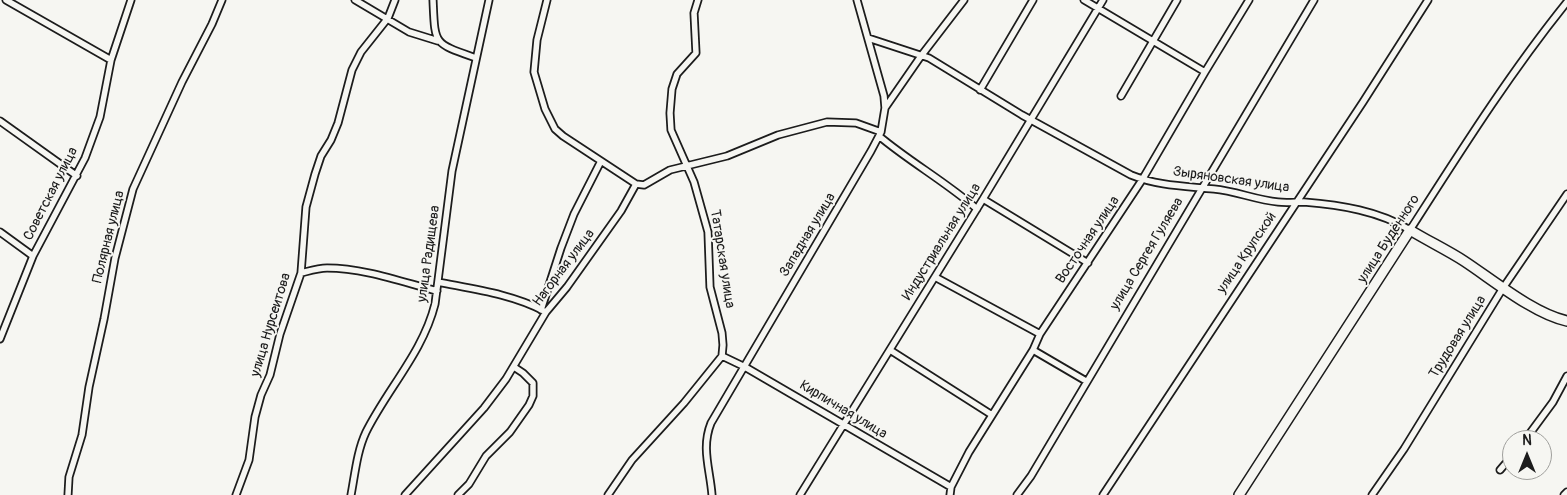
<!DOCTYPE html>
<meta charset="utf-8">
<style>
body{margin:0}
#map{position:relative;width:1567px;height:495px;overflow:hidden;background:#f6f6f2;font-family:Pangolin,sans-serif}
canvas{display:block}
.north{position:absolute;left:1502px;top:430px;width:50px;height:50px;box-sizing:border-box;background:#f6f6f2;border:1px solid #9f9f9c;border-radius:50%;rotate:0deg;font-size:14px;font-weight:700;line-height:20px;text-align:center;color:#1c1c1c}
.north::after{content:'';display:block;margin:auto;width:18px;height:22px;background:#1c1c1c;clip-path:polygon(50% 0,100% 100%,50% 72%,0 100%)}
</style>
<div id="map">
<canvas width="1567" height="495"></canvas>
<div class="north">N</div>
</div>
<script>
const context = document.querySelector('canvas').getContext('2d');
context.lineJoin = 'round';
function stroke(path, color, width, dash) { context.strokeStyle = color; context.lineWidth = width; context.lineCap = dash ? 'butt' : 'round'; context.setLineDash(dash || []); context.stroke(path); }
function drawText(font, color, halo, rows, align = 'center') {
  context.font = font + ' Pangolin,sans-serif'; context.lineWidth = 4; context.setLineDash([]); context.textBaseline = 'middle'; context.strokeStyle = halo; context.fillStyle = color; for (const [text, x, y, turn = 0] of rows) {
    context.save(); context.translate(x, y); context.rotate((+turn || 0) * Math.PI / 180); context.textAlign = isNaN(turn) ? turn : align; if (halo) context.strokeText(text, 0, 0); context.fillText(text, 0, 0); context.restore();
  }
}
const street = new Path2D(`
 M 6,0 L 111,60
 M 355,0 L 409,32 L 438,41
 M 433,0 C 435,45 433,43 476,58
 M 547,0 L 537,40 L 534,72 L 545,109 L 555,129 L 563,136 L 636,184 L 644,185 L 670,170 L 727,156 L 778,135 L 827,122 L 856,123 L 881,132
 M 857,0 L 884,96 L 885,108
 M 1084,0 L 1205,72
 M 868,38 L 929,58 L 1022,115 L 1131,175 C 1158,186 1185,186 1214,189 C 1236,191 1256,200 1278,202 C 1286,203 1295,202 1304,202 C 1341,205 1379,211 1410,230 C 1460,152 1509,74 1567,2
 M 980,90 L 1033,0
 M 1121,96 L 1177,0
 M 0,121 L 77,176
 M 879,136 C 910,162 946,182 977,209
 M 983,199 L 1088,263
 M 0,232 L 33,256
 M 301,273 C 309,271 318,268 327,268 C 364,268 402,282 437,291
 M 935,277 L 1040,334
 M 438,282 C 473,289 512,294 544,311
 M 541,310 L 561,248 L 574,214 L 601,161
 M 0,339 L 33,256 L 85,158 L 100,117 L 111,60 L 131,0
 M 890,350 L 992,415
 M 1033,350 L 1086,381
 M 722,356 L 745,367 L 951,487
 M 1525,440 L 1553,402 L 1567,376
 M 1500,470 L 1512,456
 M 68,495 L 69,477 L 82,435 L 89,387 L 104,319 L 115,258 L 133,189 L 182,82 L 212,24 L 222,0
 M 236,495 L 249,460 L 255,417 L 261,395 L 270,375 L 280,334 L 301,273 L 306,207 L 315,174 L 321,156 L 331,140 L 338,123 L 352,70 L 361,52 L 388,18 L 395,0
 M 351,495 C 355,474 357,451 366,432 C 388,388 423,352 435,304 L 452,171 L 489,0
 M 405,495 L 484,408 L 506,379 L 546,312 L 567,287 L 621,211 L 636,184
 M 458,495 L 469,484 L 486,456 L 510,432 L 529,405 L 533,396 L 533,383 L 523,373 L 514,367
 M 608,495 L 632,460 L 684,403 L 722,356 L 723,345 L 722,333 L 710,287 L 708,232 L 694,182 L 671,130 L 670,113 L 672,89 L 677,74 L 696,53 L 694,13 L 698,0
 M 712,495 C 710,469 701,448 711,423 L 871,151 L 881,132 L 885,108 L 921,56 L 964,0
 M 800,495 L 983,199 L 1103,0
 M 950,495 L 951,487 L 969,452 L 1033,350 L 1040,334 L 1142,180 L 1205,72 L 1249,0
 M 1017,495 L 1031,476 L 1314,0
 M 1103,495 L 1363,102 L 1428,0
 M 1372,495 L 1404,449 L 1503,288 L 1567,194
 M 1564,495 L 1567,492`);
const secondary = new Path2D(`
 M 1239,495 L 1410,230 C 1428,241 1447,250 1464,261 C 1493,280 1534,314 1567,321`);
stroke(street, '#1c1c1c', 9);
stroke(secondary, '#1c1c1c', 12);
stroke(street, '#f6f6f2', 5.5);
stroke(secondary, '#f6f6f2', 9);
drawText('14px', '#1c1c1c', '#f6f6f2', [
 ["Зыряновская улица",1231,180,8],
 ["Советская улица",51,194,-63],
 ["Западная улица",808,235,-59],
 ["Полярная улица",109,237,-76],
 ["улица Будённого",1389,239,-57],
 ["Восточная улица",1088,240,-56],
 ["Индустриальная улица",942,242,-58],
 ["улица Крупской",1247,253,-56],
 ["улица Радищева",429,254,-82],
 ["улица Сергея Гуляева",1147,254,-59],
 ["Татарская улица",722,259,81],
 ["Нагорная улица",564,268,-53],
 ["улица Нурсеитова",271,325,-73],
 ["Трудовая улица",1458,337,-58],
 ["Кирпичная улица",843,410,31]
]);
</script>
